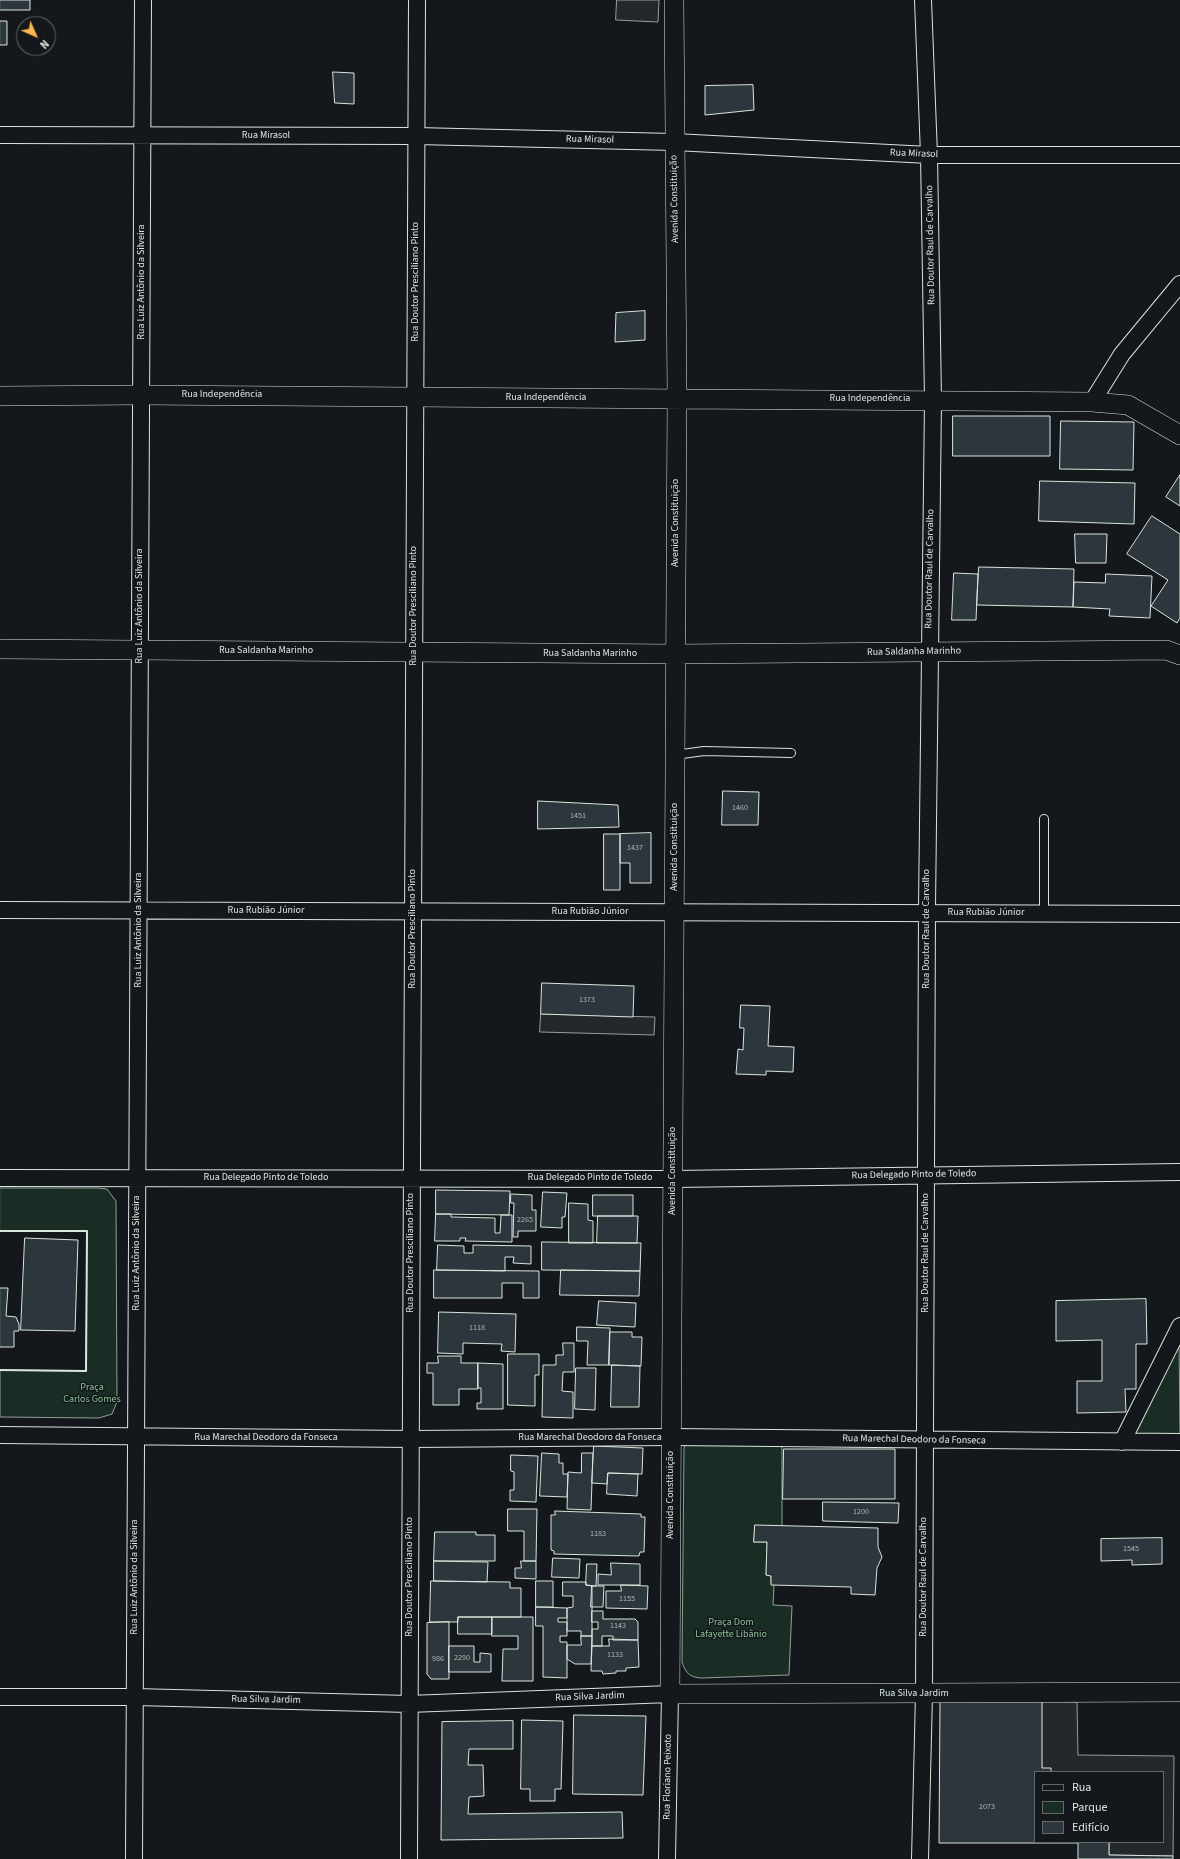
<!DOCTYPE html>
<meta charset="utf-8">
<style>
body{margin:0}
#map{position:relative;width:1180px;height:1859px;overflow:hidden;background:#14181c;font-family:"Source Sans 3",sans-serif}
canvas{display:block}
.legend{position:absolute;left:1034px;top:1771px;width:130px;height:72px;box-sizing:border-box;background:#14181c;border:1px solid #626a69;margin:0;padding:5px 7px;list-style:none;font-size:12px;color:#d8e6dc}
.legend li{display:flex;align-items:center;gap:8px;height:20px}
.legend b{width:20px;border:1px solid #626a69}
.north{position:absolute;left:16px;top:16px;width:40px;height:40px;box-sizing:border-box;background:#14181c;border:1px solid #626a69;border-radius:50%;rotate:135deg;font-size:11px;font-weight:700;line-height:16px;text-align:center;color:#d8e6dc}
.north::after{content:'';display:block;margin:auto;width:14px;height:18px;background:#ffb74d;clip-path:polygon(50% 0,100% 100%,50% 72%,0 100%)}
</style>
<div id="map">
<canvas width="1180" height="1859"></canvas>
<ul class="legend">
<li><b style="height:5px;background:#14181c"></b>Rua</li>
<li><b style="height:11px;background:#1a2d24"></b>Parque</li>
<li><b style="height:11px;background:#2c363c"></b>Edifício</li>
</ul>
<div class="north">N</div>
</div>
<script>
const context = document.querySelector('canvas').getContext('2d');
context.lineJoin = 'round';
function paint(path, color) { context.fillStyle = color; context.fill(path, 'evenodd'); }
function stroke(path, color, width, dash) { context.strokeStyle = color; context.lineWidth = width; context.lineCap = dash ? 'butt' : 'round'; context.setLineDash(dash || []); context.stroke(path); }
function drawText(font, color, halo, rows, align = 'center') {
  context.font = font + ' "Source Sans 3",sans-serif'; context.lineWidth = 3; context.setLineDash([]); context.textBaseline = 'middle'; context.strokeStyle = halo; context.fillStyle = color; for (const [text, x, y, turn = 0] of rows) {
    context.save(); context.translate(x, y); context.rotate((+turn || 0) * Math.PI / 180); context.textAlign = isNaN(turn) ? turn : align; if (halo) context.strokeText(text, 0, 0); context.fillText(text, 0, 0); context.restore();
  }
}
const green = new Path2D(`
 M 0,1188 L 98,1188 L 107,1189 L 116,1201 L 117,1402 L 112,1414 L 99,1418 L 0,1417 L 0,1370 L 86,1371 L 87,1231 L 0,1231 Z
 M 1179,1335 L 1180,1439 L 1127,1439 Z
 M 686,1444 L 782,1445 L 782,1526 L 755,1526 L 754,1542 L 767,1542 L 766,1575 L 771,1576 L 771,1584 L 774,1585 L 773,1605 L 792,1606 L 789,1675 L 701,1678 C 690,1677 686,1674 682,1662 L 684,1449 Z`);
paint(green, '#1a2d24');
stroke(green, '#939e99', 1);
const parking = new Path2D(`
 M 617,0 L 659,0 L 658,22 L 616,20 Z
 M 541,1014 L 655,1017 L 654,1035 L 540,1032 Z
 M 1042,1701 L 1077,1702 L 1078,1755 L 1174,1756 L 1173,1856 L 1109,1855 L 1109,1842 L 1163,1842 L 1163,1772 L 1051,1772 L 1042,1768 Z`);
paint(parking, '#24282b');
stroke(parking, '#939e99', 1);
const building = new Path2D(`
 M 0,0 L 30,0 L 30,10 L 0,10 Z
 M 0,21 L 7,21 L 7,45 L 0,45 Z
 M 333,72 L 354,73 L 354,104 L 335,103 Z
 M 753,85 L 754,110 L 705,115 L 705,86 Z
 M 645,311 L 645,340 L 615,342 L 616,313 Z
 M 953,416 L 1050,416 L 1050,456 L 953,456 Z
 M 1061,421 L 1134,422 L 1133,470 L 1060,469 Z
 M 1180,475 L 1180,506 L 1166,497 Z
 M 1040,481 L 1135,483 L 1134,524 L 1039,521 Z
 M 1152,516 L 1180,534 L 1180,618 L 1177,623 L 1151,606 L 1168,580 L 1127,554 Z
 M 1075,534 L 1107,534 L 1106,563 L 1076,563 Z
 M 979,567 L 1074,569 L 1073,607 L 977,605 Z
 M 954,573 L 978,574 L 976,620 L 952,620 Z
 M 1106,574 L 1152,576 L 1150,618 L 1109,616 L 1110,609 L 1073,607 L 1074,582 L 1105,583 Z
 M 723,791 L 759,792 L 758,825 L 722,825 Z
 M 538,801 L 618,805 L 619,827 L 538,829 Z
 M 651,833 L 651,883 L 630,883 L 630,863 L 620,863 L 620,834 Z
 M 604,834 L 620,834 L 620,890 L 604,890 Z
 M 542,983 L 634,986 L 633,1017 L 541,1014 Z
 M 741,1005 L 770,1006 L 768,1046 L 794,1047 L 793,1072 L 766,1071 L 766,1075 L 736,1074 L 738,1049 L 743,1050 L 744,1028 L 740,1028 Z
 M 436,1190 L 510,1191 L 509,1215 L 436,1214 Z
 M 543,1192 L 567,1193 L 565,1217 L 562,1217 L 562,1228 L 541,1227 Z
 M 511,1194 L 532,1195 L 532,1210 L 536,1210 L 536,1231 L 518,1231 L 518,1237 L 513,1237 L 514,1203 L 511,1203 Z
 M 593,1195 L 633,1195 L 633,1216 L 593,1216 Z
 M 569,1203 L 588,1204 L 588,1220 L 593,1221 L 593,1243 L 569,1243 Z
 M 436,1214 L 451,1214 L 451,1217 L 495,1218 L 495,1233 L 500,1233 L 501,1215 L 512,1215 L 512,1242 L 465,1241 L 466,1238 L 460,1238 L 460,1241 L 435,1241 Z
 M 598,1216 L 638,1216 L 637,1243 L 597,1243 Z
 M 25,1238 L 78,1240 L 75,1331 L 21,1330 Z
 M 542,1242 L 641,1243 L 640,1271 L 542,1270 Z
 M 438,1245 L 464,1246 L 464,1253 L 473,1253 L 473,1245 L 531,1246 L 531,1264 L 513,1263 L 514,1257 L 505,1257 L 505,1271 L 437,1270 Z
 M 434,1270 L 539,1271 L 539,1298 L 523,1298 L 523,1283 L 502,1283 L 502,1298 L 434,1298 Z
 M 561,1270 L 640,1271 L 639,1296 L 560,1295 Z
 M 0,1288 L 8,1288 L 6,1316 L 16,1317 L 19,1324 L 19,1331 L 14,1331 L 14,1347 L 0,1347 Z
 M 1146,1299 L 1147,1344 L 1136,1344 L 1136,1389 L 1125,1389 L 1126,1412 L 1077,1413 L 1077,1381 L 1102,1381 L 1102,1340 L 1056,1341 L 1056,1301 Z
 M 599,1301 L 636,1303 L 635,1327 L 597,1325 Z
 M 439,1312 L 516,1314 L 515,1352 L 501,1351 L 502,1344 L 463,1343 L 463,1354 L 438,1353 Z
 M 577,1327 L 610,1328 L 609,1365 L 587,1365 L 588,1341 L 577,1341 Z
 M 610,1332 L 632,1332 L 632,1337 L 642,1337 L 641,1366 L 609,1365 Z
 M 563,1343 L 574,1343 L 574,1372 L 563,1372 L 562,1391 L 573,1392 L 573,1418 L 542,1417 L 543,1365 L 556,1365 L 556,1355 L 563,1355 Z
 M 508,1354 L 539,1354 L 539,1375 L 535,1375 L 535,1406 L 508,1405 Z
 M 438,1356 L 461,1356 L 461,1363 L 478,1363 L 478,1389 L 459,1389 L 459,1405 L 433,1405 L 433,1373 L 427,1373 L 427,1363 L 438,1363 Z
 M 478,1363 L 503,1364 L 503,1409 L 477,1409 L 477,1403 L 481,1403 L 481,1388 L 478,1388 Z
 M 612,1365 L 640,1366 L 639,1407 L 611,1407 Z
 M 576,1368 L 596,1368 L 595,1410 L 575,1409 Z
 M 594,1446 L 643,1448 L 642,1474 L 608,1473 L 607,1484 L 592,1483 Z
 M 784,1449 L 895,1449 L 895,1499 L 783,1499 Z
 M 542,1453 L 559,1454 L 559,1463 L 563,1463 L 563,1474 L 568,1474 L 567,1497 L 540,1496 Z
 M 582,1453 L 593,1453 L 591,1510 L 567,1509 L 568,1472 L 581,1473 Z
 M 511,1455 L 538,1456 L 536,1502 L 510,1501 L 510,1490 L 514,1490 L 514,1472 L 511,1471 Z
 M 608,1473 L 638,1474 L 637,1496 L 607,1494 Z
 M 823,1502 L 899,1503 L 898,1523 L 823,1521 Z
 M 508,1509 L 537,1509 L 536,1561 L 524,1561 L 524,1531 L 508,1531 Z
 M 555,1511 L 641,1514 L 641,1517 L 645,1517 L 644,1552 L 640,1552 L 639,1556 L 554,1554 L 554,1551 L 551,1550 L 551,1515 L 555,1515 Z
 M 755,1525 L 878,1528 L 878,1547 L 882,1557 L 877,1568 L 875,1595 L 851,1594 L 851,1587 L 771,1585 L 771,1576 L 766,1575 L 767,1542 L 754,1542 Z
 M 435,1532 L 476,1532 L 476,1535 L 495,1535 L 495,1561 L 434,1561 Z
 M 1162,1538 L 1162,1564 L 1132,1565 L 1132,1560 L 1101,1561 L 1101,1539 Z
 M 553,1558 L 580,1559 L 579,1578 L 552,1577 Z
 M 434,1561 L 488,1562 L 487,1582 L 434,1581 Z
 M 521,1561 L 536,1561 L 536,1579 L 515,1578 L 515,1568 L 521,1568 Z
 M 611,1563 L 640,1564 L 640,1585 L 598,1585 L 598,1574 L 611,1575 Z
 M 587,1564 L 597,1564 L 596,1586 L 586,1585 Z
 M 431,1581 L 510,1582 L 510,1588 L 521,1588 L 521,1617 L 458,1617 L 458,1622 L 430,1622 Z
 M 536,1581 L 553,1581 L 553,1607 L 536,1607 Z
 M 563,1582 L 586,1582 L 586,1585 L 592,1586 L 592,1636 L 581,1636 L 581,1631 L 567,1631 L 567,1608 L 573,1607 L 573,1596 L 563,1596 Z
 M 621,1585 L 648,1586 L 647,1609 L 606,1608 L 606,1591 L 621,1591 Z
 M 592,1586 L 604,1586 L 603,1607 L 591,1607 Z
 M 536,1607 L 567,1608 L 567,1618 L 558,1618 L 558,1622 L 567,1622 L 567,1636 L 560,1636 L 560,1642 L 567,1642 L 567,1678 L 543,1677 L 543,1626 L 536,1626 Z
 M 592,1611 L 603,1611 L 603,1619 L 635,1619 L 638,1622 L 638,1640 L 613,1640 L 613,1636 L 602,1636 L 602,1646 L 592,1646 L 592,1629 L 598,1629 L 598,1622 L 592,1622 Z
 M 458,1617 L 492,1617 L 492,1634 L 458,1634 Z
 M 492,1617 L 533,1617 L 533,1681 L 502,1681 L 503,1649 L 518,1649 L 518,1636 L 492,1636 Z
 M 449,1622 L 449,1679 L 431,1679 L 427,1674 L 427,1623 Z
 M 581,1636 L 592,1636 L 591,1664 L 575,1664 L 567,1659 L 567,1645 L 581,1645 Z
 M 609,1639 L 638,1640 L 639,1667 L 626,1668 L 626,1671 L 616,1671 L 616,1673 L 603,1674 L 602,1671 L 591,1671 L 592,1646 L 609,1646 Z
 M 449,1646 L 474,1646 L 474,1662 L 480,1662 L 480,1653 L 491,1654 L 491,1672 L 449,1672 Z
 M 1042,1701 L 1042,1768 L 1051,1768 L 1051,1772 L 1035,1772 L 1035,1842 L 1109,1842 L 1109,1855 L 1173,1856 L 1173,1859 L 1078,1859 L 1078,1843 L 939,1843 L 940,1702 Z
 M 574,1715 L 646,1716 L 643,1795 L 573,1794 Z
 M 522,1720 L 563,1721 L 561,1789 L 555,1789 L 555,1801 L 530,1801 L 530,1789 L 521,1789 Z
 M 513,1721 L 513,1749 L 469,1749 L 468,1765 L 483,1765 L 484,1796 L 469,1797 L 468,1814 L 622,1812 L 623,1838 L 441,1840 L 442,1722 Z`);
paint(building, '#2c363c');
stroke(building, '#d8e6dc', 1);
const service = new Path2D(`
 M 675,755 L 704,751 L 791,753
 M 1044,819 L 1044,914`);
const minor = new Path2D(`
 M 0,135 L 416,136 L 674,142 L 929,155 L 1180,155
 M 1092,402 L 1122,354 L 1180,284
 M 0,910 L 1180,914
 M 0,1178 L 674,1179 L 1180,1172
 M 0,1435 L 411,1439 L 672,1437 L 1180,1442
 M 1122,1442 L 1180,1326
 M 0,1697 L 135,1697 L 409,1704 L 670,1694 L 667,1859
 M 134,1859 L 143,0
 M 409,1859 L 417,0
 M 920,1859 L 924,1694 L 927,907 L 933,400 L 929,155 L 923,0`);
const tertiary = new Path2D(`
 M 674,0 L 677,398 L 670,1694 L 1180,1692
 M 0,396 L 141,395 L 1092,402 L 1128,405 L 1180,435
 M 0,649 L 675,654 L 1166,650 L 1180,655`);
stroke(service, '#d8e6dc', 10);
stroke(minor, '#d8e6dc', 18);
stroke(tertiary, '#d8e6dc', 20);
stroke(service, '#14181c', 8);
stroke(minor, '#14181c', 16);
stroke(tertiary, '#14181c', 19);
stroke(new Path2D(`
 M 0,1231 L 87,1231 L 86,1371 L 0,1370`), '#d8e6dc', 2);
drawText('8px', '#adbab4', null, [
 ["1460",740,808],
 ["1451",578,816],
 ["1437",635,848],
 ["1373",587,1000],
 ["2265",525,1220],
 ["1118",477,1328],
 ["1200",861,1512],
 ["1183",598,1534],
 ["1545",1131,1549],
 ["1155",627,1599],
 ["1143",618,1626],
 ["1133",615,1655],
 ["2290",462,1658],
 ["986",438,1659],
 ["2073",987,1807]
]);
drawText('10px', '#d8e6dc', '#14181c', [
 ["Rua Mirasol",266,136],
 ["Rua Mirasol",590,140,1],
 ["Rua Mirasol",914,154,2],
 ["Avenida Constituição",675,199,-91],
 ["Rua Doutor Raul de Carvalho",931,245,-91],
 ["Rua Luiz Antônio da Silveira",142,282,-90],
 ["Rua Doutor Presciliano Pinto",416,282,-90],
 ["Rua Independência",222,395],
 ["Rua Independência",546,398],
 ["Rua Independência",870,399],
 ["Avenida Constituição",676,523,-90],
 ["Rua Doutor Raul de Carvalho",930,569,-89],
 ["Rua Luiz Antônio da Silveira",140,606,-90],
 ["Rua Doutor Presciliano Pinto",414,606,-90],
 ["Rua Saldanha Marinho",266,651],
 ["Rua Saldanha Marinho",914,652,-1],
 ["Rua Saldanha Marinho",590,654],
 ["Avenida Constituição",675,847,-90],
 ["Rua Rubião Júnior",266,911],
 ["Rua Rubião Júnior",590,912],
 ["Rua Rubião Júnior",986,913],
 ["Rua Doutor Presciliano Pinto",413,929,-90],
 ["Rua Doutor Raul de Carvalho",927,929,-90],
 ["Rua Luiz Antônio da Silveira",139,930,-90],
 ["Avenida Constituição",673,1171,-90],
 ["Rua Delegado Pinto de Toledo",914,1175,-1],
 ["Rua Delegado Pinto de Toledo",266,1178],
 ["Rua Delegado Pinto de Toledo",590,1178],
 ["Rua Luiz Antônio da Silveira",137,1253,-90],
 ["Rua Doutor Presciliano Pinto",411,1253,-90],
 ["Rua Doutor Raul de Carvalho",926,1253,-90],
 ["Rua Marechal Deodoro da Fonseca",266,1438],
 ["Rua Marechal Deodoro da Fonseca",590,1438],
 ["Rua Marechal Deodoro da Fonseca",914,1440,1],
 ["Avenida Constituição",671,1495,-90],
 ["Rua Luiz Antônio da Silveira",135,1577,-90],
 ["Rua Doutor Presciliano Pinto",410,1577,-90],
 ["Rua Doutor Raul de Carvalho",924,1577,-90],
 ["Rua Silva Jardim",914,1694],
 ["Rua Silva Jardim",590,1697,-2],
 ["Rua Silva Jardim",266,1700,1],
 ["Rua Floriano Peixoto",668,1777,-89]
]);
drawText('10px', '#8ac095', '#14181c', [
 ["Praça",92,1388],
 ["Carlos Gomes",92,1400],
 ["Praça Dom",731,1623],
 ["Lafayette Libânio",731,1635]
]);
</script>
